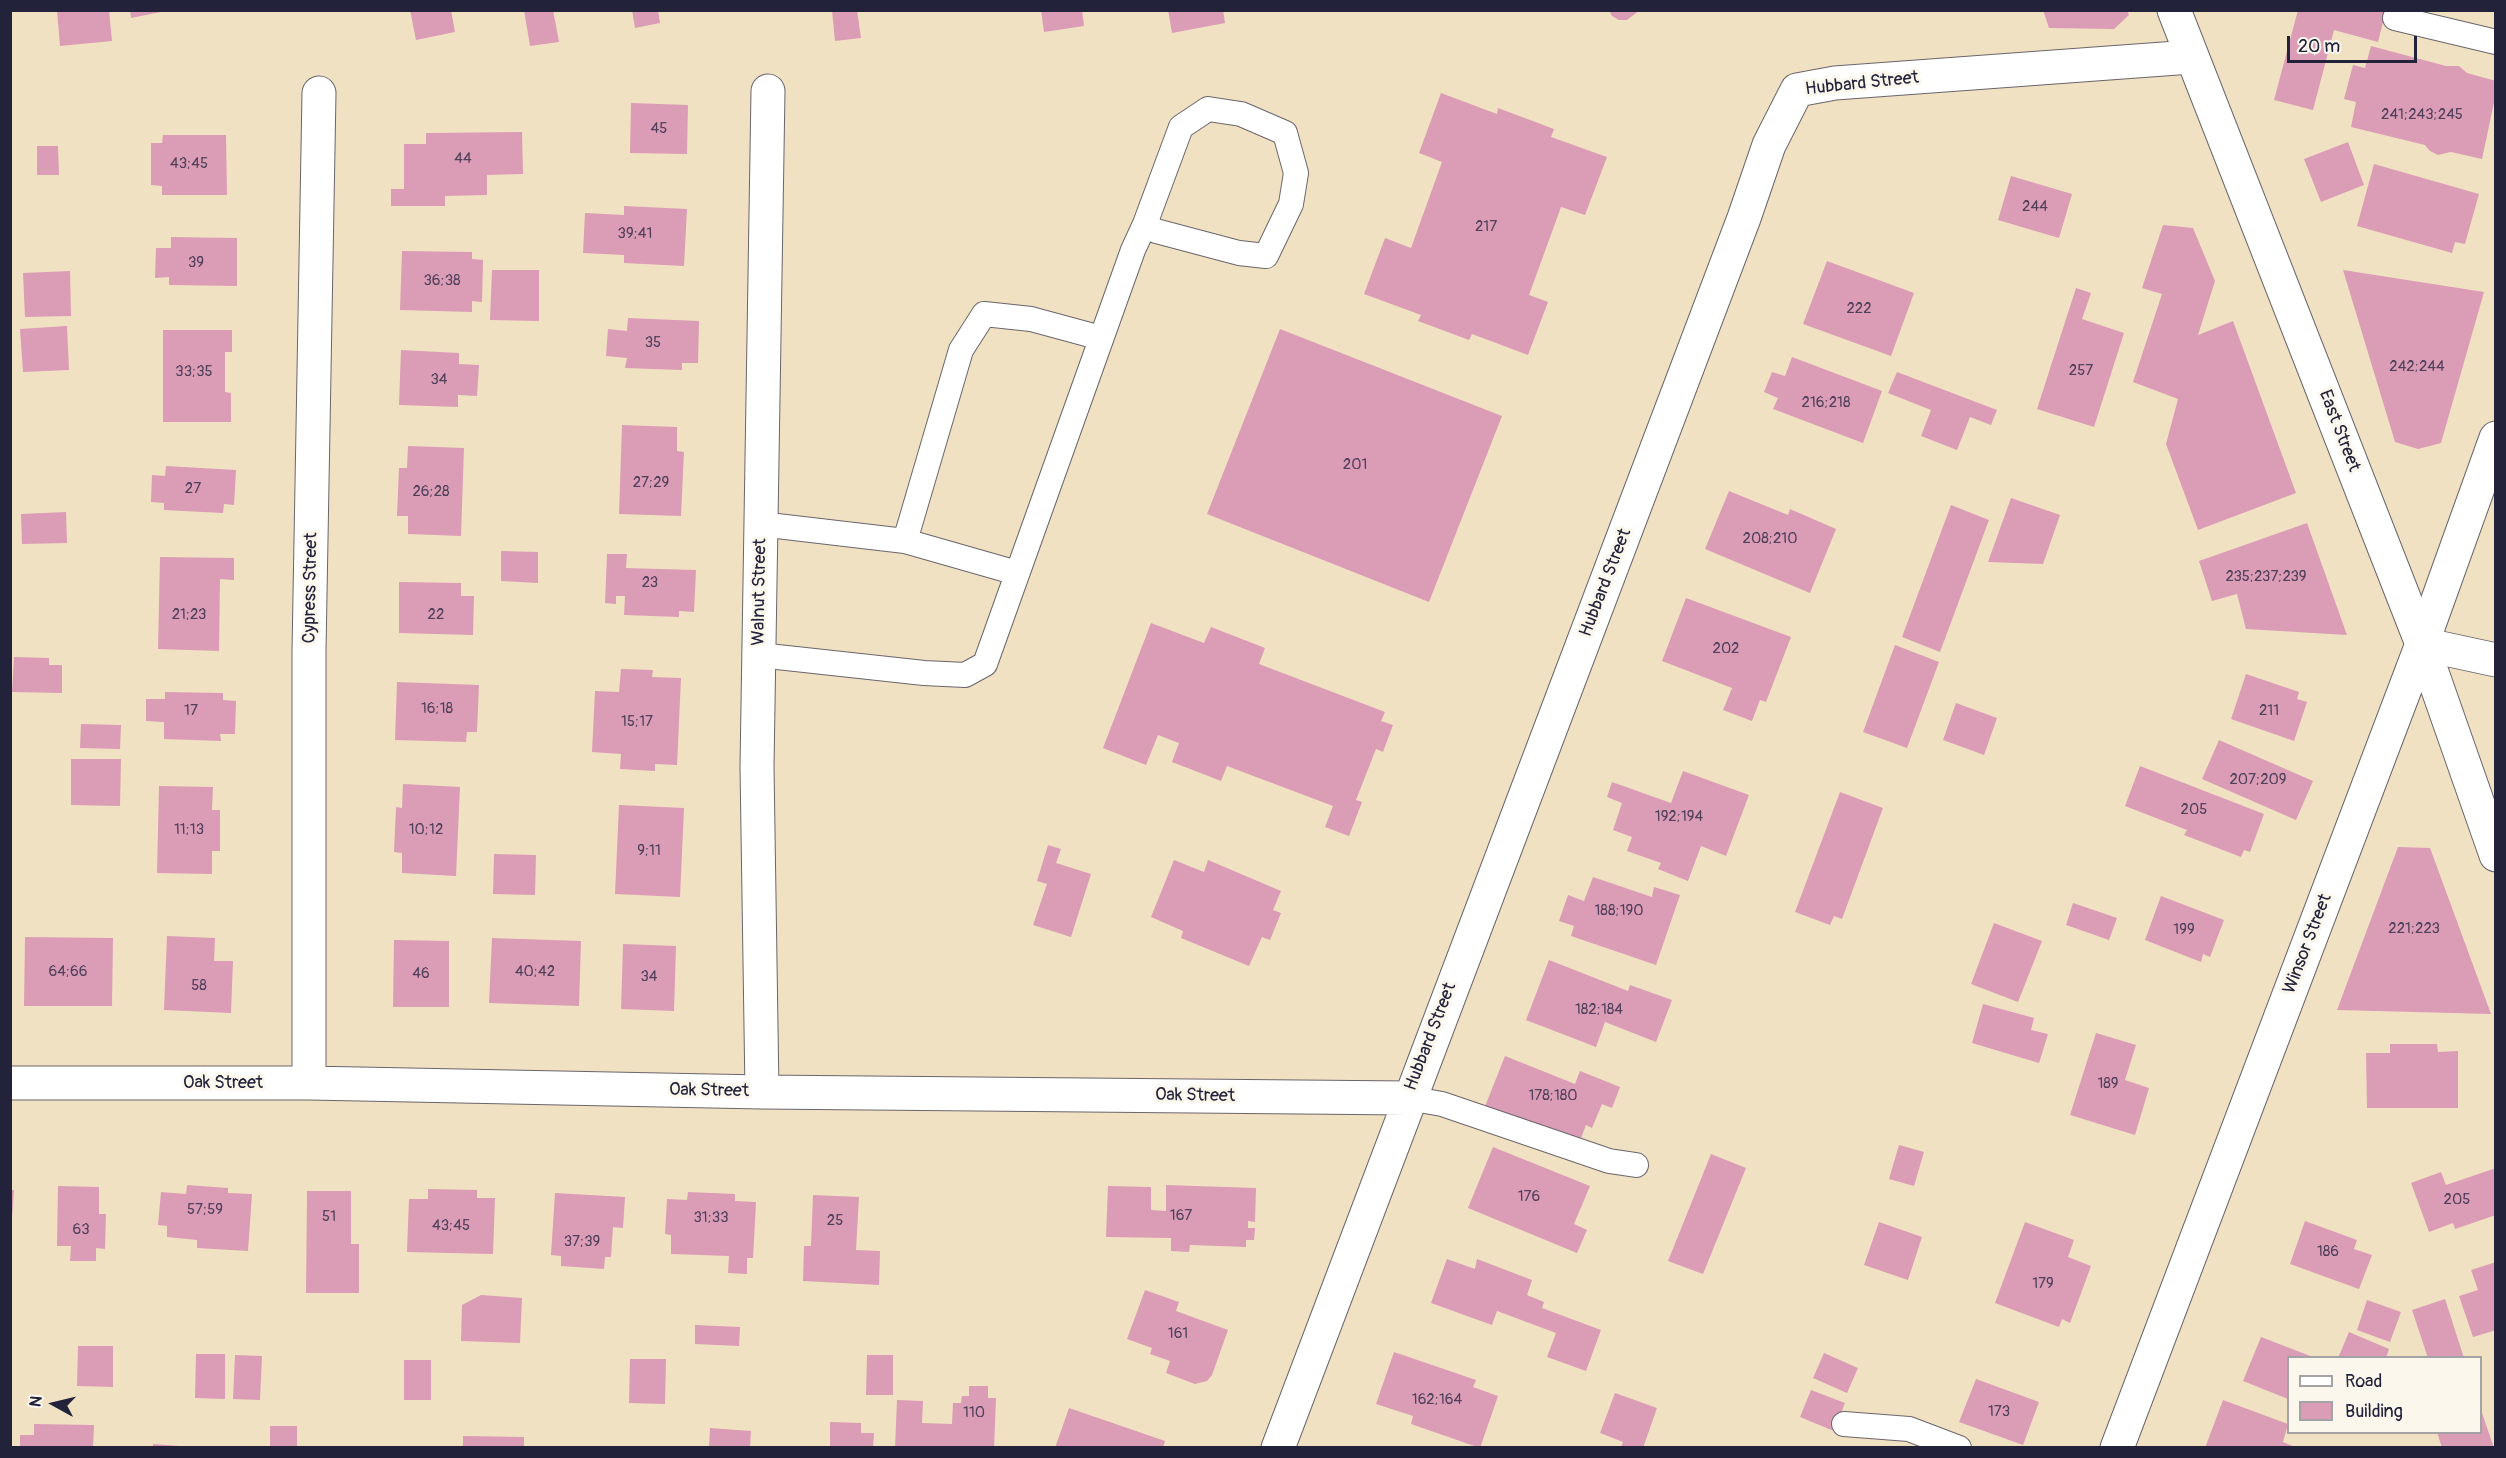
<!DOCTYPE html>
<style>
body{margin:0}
#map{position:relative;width:2506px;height:1458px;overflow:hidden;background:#f1e1c3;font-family:Pangolin,sans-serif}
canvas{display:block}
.frame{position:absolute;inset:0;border:12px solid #22223b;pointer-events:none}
.legend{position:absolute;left:2287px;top:1356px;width:195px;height:78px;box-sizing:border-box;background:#fbf7ec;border:2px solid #a4a2a5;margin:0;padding:8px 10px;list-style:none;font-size:18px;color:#22223b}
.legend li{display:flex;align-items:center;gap:12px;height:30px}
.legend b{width:30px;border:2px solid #a4a2a5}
.north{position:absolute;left:24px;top:1374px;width:60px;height:60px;-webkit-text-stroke:4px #fbf7ec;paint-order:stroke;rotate:278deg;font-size:16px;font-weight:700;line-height:24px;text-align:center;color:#22223b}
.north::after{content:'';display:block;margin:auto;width:21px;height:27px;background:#22223b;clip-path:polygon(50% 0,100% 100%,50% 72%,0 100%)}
.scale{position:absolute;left:2287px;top:36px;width:130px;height:27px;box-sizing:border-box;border:3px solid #22223b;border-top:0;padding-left:8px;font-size:18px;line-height:21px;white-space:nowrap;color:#22223b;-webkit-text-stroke:4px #fbf7ec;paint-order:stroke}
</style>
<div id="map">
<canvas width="2506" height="1458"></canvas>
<div class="frame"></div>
<ul class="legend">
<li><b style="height:8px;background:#fff"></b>Road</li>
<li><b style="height:16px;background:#db9cb6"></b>Building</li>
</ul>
<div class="north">N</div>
<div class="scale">20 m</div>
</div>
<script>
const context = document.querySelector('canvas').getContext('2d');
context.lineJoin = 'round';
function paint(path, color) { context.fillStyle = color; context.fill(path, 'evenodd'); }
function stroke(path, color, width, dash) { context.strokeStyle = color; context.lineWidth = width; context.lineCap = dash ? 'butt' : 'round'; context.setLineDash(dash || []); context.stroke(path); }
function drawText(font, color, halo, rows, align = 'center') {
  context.font = font + ' Pangolin,sans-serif'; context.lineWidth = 6; context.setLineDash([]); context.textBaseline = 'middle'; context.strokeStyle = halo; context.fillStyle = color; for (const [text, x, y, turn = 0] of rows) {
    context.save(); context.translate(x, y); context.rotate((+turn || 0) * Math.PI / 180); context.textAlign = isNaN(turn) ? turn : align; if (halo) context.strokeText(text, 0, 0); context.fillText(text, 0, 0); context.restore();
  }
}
paint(new Path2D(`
 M 57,10 L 109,10 L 112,41 L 60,46 Z
 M 130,10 L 161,10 L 161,12 L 131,18 Z
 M 410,10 L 451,10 L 455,32 L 416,40 Z
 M 524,10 L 553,10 L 559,42 L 530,46 Z
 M 632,10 L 658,10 L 660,23 L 635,28 Z
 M 832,10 L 857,10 L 861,38 L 835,41 Z
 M 1041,10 L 1082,10 L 1084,26 L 1044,32 Z
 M 1168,10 L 1223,10 L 1225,23 L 1172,33 Z
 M 1609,10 L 1640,10 L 1627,20 L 1619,20 L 1612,16 Z
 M 2043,10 L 2127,10 L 2129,15 L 2114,29 L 2049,28 Z
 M 2298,10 L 2386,10 L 2378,42 L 2334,30 L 2313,110 L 2274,100 Z
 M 2371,46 L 2446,66 L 2459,66 L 2467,73 L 2496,81 L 2496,93 L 2482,159 L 2451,152 L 2438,155 L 2430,151 L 2425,145 L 2351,127 L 2356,102 L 2344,99 L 2353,65 L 2365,68 Z
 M 1441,93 L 1497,114 L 1498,108 L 1554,129 L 1551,137 L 1607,157 L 1585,215 L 1561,207 L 1529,295 L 1548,302 L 1528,355 L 1472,334 L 1469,340 L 1418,321 L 1421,315 L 1364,294 L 1385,238 L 1411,248 L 1442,162 L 1419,153 Z
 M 631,103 L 688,105 L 687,154 L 630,153 Z
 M 522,132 L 523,174 L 487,175 L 487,195 L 445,196 L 445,206 L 391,206 L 391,189 L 404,189 L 404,144 L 426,144 L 426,133 Z
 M 163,135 L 226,135 L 227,195 L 162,195 L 162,186 L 151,185 L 151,143 L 162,143 Z
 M 2348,142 L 2364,185 L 2321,202 L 2304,159 Z
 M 37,146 L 58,146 L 59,175 L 37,175 Z
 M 2374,164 L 2479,194 L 2465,244 L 2455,242 L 2452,253 L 2357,226 Z
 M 2011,176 L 2072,194 L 2059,238 L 1998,220 Z
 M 624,206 L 687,209 L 684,266 L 624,263 L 624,255 L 583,253 L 585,213 L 624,215 Z
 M 2163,225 L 2193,228 L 2215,281 L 2198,335 L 2233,321 L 2296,493 L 2198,530 L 2166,444 L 2178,399 L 2133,382 L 2162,294 L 2142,288 Z
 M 171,237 L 237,238 L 237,286 L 169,285 L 169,277 L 155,278 L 156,248 L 171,248 Z
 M 402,251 L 472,252 L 472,259 L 483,260 L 482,302 L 472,301 L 472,312 L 400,310 Z
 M 1827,261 L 1914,293 L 1891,356 L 1803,324 Z
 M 492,270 L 539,270 L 539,321 L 490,320 Z
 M 2343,270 L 2484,292 L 2441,443 L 2418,449 L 2395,442 Z
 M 70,271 L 71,316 L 25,317 L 23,273 Z
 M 2076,288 L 2091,293 L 2082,319 L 2124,333 L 2094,427 L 2037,409 Z
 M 628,318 L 699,321 L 698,363 L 682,363 L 682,370 L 625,368 L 627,358 L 606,356 L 608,329 L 627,331 Z
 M 67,326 L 69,370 L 23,372 L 20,329 Z
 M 1280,329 L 1502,416 L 1429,602 L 1207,514 Z
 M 163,330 L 232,330 L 232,352 L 225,352 L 225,392 L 231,393 L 231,422 L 163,422 Z
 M 401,350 L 459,353 L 459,364 L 479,365 L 477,396 L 458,395 L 458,407 L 399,405 Z
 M 1792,357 L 1882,391 L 1863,443 L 1773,409 L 1778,398 L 1764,392 L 1772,372 L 1785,376 Z
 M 1897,372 L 1997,410 L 1991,425 L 1970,417 L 1957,450 L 1921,436 L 1931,410 L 1888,393 Z
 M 622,425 L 677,427 L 677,451 L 684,452 L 681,516 L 619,514 Z
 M 408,446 L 464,448 L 461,536 L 408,534 L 408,516 L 397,516 L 399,468 L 407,468 Z
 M 166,466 L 236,470 L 234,505 L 224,504 L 223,513 L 164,510 L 164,503 L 151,502 L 152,475 L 165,476 Z
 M 1729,491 L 1788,515 L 1790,509 L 1836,529 L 1810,593 L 1705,549 Z
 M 2011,498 L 2060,515 L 2043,564 L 1988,562 Z
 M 1951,505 L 1989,520 L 1940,652 L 1902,637 Z
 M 66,512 L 67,543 L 22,544 L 21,514 Z
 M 2307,523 L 2347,635 L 2246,629 L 2237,594 L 2212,601 L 2199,561 Z
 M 501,551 L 538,552 L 538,583 L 501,581 Z
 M 607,554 L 627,554 L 626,568 L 696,570 L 694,612 L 679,611 L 679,617 L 624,615 L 625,596 L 616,596 L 616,604 L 605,603 Z
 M 160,557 L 234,558 L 234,580 L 220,579 L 219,651 L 158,649 Z
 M 399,582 L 461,583 L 461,596 L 474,596 L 473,635 L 399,633 Z
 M 1686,598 L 1791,637 L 1766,702 L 1760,700 L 1752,721 L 1723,710 L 1732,688 L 1662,661 Z
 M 1151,623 L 1204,643 L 1211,627 L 1265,648 L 1259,664 L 1385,712 L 1381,721 L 1393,725 L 1383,752 L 1376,749 L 1356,800 L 1362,802 L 1349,836 L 1325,827 L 1333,806 L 1227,766 L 1221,781 L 1172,762 L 1179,743 L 1158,735 L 1146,765 L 1103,748 Z
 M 1895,645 L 1939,662 L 1907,748 L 1863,732 Z
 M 14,657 L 49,658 L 49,665 L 62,665 L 62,693 L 12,692 Z
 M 621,669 L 653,670 L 652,677 L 681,678 L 677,765 L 655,764 L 655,771 L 620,769 L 621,754 L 592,752 L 595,691 L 619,692 Z
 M 2246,674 L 2299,692 L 2297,699 L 2307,702 L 2294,741 L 2231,719 Z
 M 397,682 L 479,685 L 477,732 L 467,732 L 466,742 L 395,740 Z
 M 165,692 L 223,693 L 223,700 L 236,701 L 235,734 L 220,734 L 221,741 L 164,739 L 164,722 L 146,721 L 146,699 L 165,699 Z
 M 1956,703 L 1997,718 L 1984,755 L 1943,740 Z
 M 81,724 L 121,725 L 120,749 L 80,748 Z
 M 2219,740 L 2313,781 L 2296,820 L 2202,779 Z
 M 71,759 L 121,759 L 120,806 L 71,805 Z
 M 2140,766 L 2264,814 L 2250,852 L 2244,850 L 2241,857 L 2184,835 L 2187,830 L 2125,806 Z
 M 1683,771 L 1749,795 L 1726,856 L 1701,846 L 1688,881 L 1658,869 L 1661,863 L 1627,851 L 1632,837 L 1613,830 L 1622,803 L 1607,797 L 1612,782 L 1671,803 Z
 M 403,784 L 460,787 L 456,876 L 402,873 L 402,853 L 394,852 L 396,807 L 402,808 Z
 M 159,786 L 213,787 L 212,810 L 220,810 L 220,851 L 212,851 L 212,874 L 157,873 Z
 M 1840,792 L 1883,808 L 1842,919 L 1834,916 L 1830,925 L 1795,912 Z
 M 619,805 L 684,808 L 680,897 L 615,894 Z
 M 1048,845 L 1061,849 L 1056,863 L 1091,874 L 1071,937 L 1033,925 L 1047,884 L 1037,881 Z
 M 2398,847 L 2430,848 L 2491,1014 L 2337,1010 Z
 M 494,854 L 536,855 L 535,895 L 493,894 Z
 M 1174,860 L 1204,872 L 1208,860 L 1281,891 L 1273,910 L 1281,913 L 1270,940 L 1262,937 L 1249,966 L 1181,938 L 1183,931 L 1151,917 Z
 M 1593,877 L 1652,897 L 1654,887 L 1680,895 L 1656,965 L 1571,936 L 1574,926 L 1559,921 L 1568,895 L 1584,901 Z
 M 2161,896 L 2224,920 L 2210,957 L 2203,954 L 2201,962 L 2145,940 Z
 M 2073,903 L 2117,918 L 2109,940 L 2066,925 Z
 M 1994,923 L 2042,941 L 2018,1002 L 1971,984 Z
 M 167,936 L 215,938 L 214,961 L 233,961 L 231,1013 L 164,1010 Z
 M 25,937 L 113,938 L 112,1006 L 24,1006 Z
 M 492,938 L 581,941 L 579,1006 L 489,1003 Z
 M 394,940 L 449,941 L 449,1007 L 393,1007 Z
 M 623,944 L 676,946 L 674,1011 L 621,1009 Z
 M 1549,960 L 1628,991 L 1630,985 L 1672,1000 L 1656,1042 L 1605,1022 L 1596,1047 L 1526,1020 Z
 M 1983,1004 L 2034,1018 L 2031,1030 L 2048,1034 L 2039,1063 L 1972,1043 Z
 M 2096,1033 L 2136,1045 L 2125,1080 L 2149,1088 L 2135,1135 L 2070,1115 Z
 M 2390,1044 L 2437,1044 L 2438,1052 L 2458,1051 L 2458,1108 L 2367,1108 L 2366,1053 L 2390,1053 Z
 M 1505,1056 L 1575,1084 L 1580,1071 L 1620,1087 L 1612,1108 L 1602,1104 L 1592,1128 L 1586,1125 L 1578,1146 L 1484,1109 Z
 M 1899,1145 L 1924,1152 L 1914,1186 L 1889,1179 Z
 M 1493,1147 L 1590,1186 L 1574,1224 L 1587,1230 L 1577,1253 L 1468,1208 Z
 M 1711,1154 L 1746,1168 L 1703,1274 L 1668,1261 Z
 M 2496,1168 L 2496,1215 L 2455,1229 L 2453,1223 L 2429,1232 L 2411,1183 L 2441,1172 L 2446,1185 Z
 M 187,1185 L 228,1188 L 228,1193 L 252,1194 L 248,1251 L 197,1248 L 197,1240 L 167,1237 L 167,1226 L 158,1225 L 161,1192 L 186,1194 Z
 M 1166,1185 L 1256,1188 L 1255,1222 L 1248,1221 L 1248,1228 L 1255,1228 L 1254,1240 L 1246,1240 L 1246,1247 L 1190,1245 L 1189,1252 L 1171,1251 L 1171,1238 L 1106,1237 L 1108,1186 L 1151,1187 L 1151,1210 L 1166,1211 Z
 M 58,1186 L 99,1187 L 99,1214 L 106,1214 L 105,1249 L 96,1248 L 96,1261 L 70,1261 L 71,1246 L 57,1246 Z
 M 428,1189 L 477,1190 L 477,1198 L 495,1198 L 493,1254 L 407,1252 L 409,1199 L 428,1199 Z
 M 10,1190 L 14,1190 L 12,1218 L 10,1218 Z
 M 307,1191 L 351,1191 L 351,1244 L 359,1244 L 359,1293 L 306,1293 Z
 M 688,1192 L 735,1194 L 735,1201 L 756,1202 L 753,1258 L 747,1258 L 747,1274 L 728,1273 L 729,1256 L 671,1254 L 671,1235 L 665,1234 L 667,1199 L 687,1200 Z
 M 555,1193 L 625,1197 L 623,1228 L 613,1227 L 611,1257 L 605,1257 L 604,1269 L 561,1266 L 561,1256 L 551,1255 Z
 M 813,1195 L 859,1197 L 856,1250 L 880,1251 L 879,1285 L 803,1281 L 804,1246 L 811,1246 Z
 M 2305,1221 L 2357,1240 L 2354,1249 L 2372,1255 L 2359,1289 L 2290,1264 Z
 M 1879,1222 L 1922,1237 L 1908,1280 L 1864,1265 Z
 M 2025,1222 L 2074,1240 L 2068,1257 L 2091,1266 L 2070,1323 L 2062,1319 L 2059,1327 L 1995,1303 Z
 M 1447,1259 L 1475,1269 L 1477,1259 L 1532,1280 L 1527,1295 L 1544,1302 L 1542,1308 L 1601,1330 L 1586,1371 L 1547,1357 L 1556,1333 L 1497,1311 L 1492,1325 L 1431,1303 Z
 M 2496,1262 L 2496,1330 L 2473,1337 L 2459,1296 L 2478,1290 L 2471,1270 Z
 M 1145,1290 L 1179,1302 L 1176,1311 L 1228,1330 L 1212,1375 L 1207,1381 L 1195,1384 L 1166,1373 L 1170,1361 L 1150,1354 L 1152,1348 L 1127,1339 Z
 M 481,1295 L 522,1298 L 520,1343 L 461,1341 L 462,1305 Z
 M 2445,1299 L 2464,1358 L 2428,1358 L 2412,1310 Z
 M 2367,1300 L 2401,1312 L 2390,1342 L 2357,1330 Z
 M 695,1325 L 740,1327 L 739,1346 L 695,1344 Z
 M 2349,1332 L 2389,1349 L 2386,1358 L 2338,1358 Z
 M 2261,1337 L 2313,1357 L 2288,1358 L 2288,1399 L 2243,1381 Z
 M 78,1346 L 113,1346 L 113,1387 L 77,1386 Z
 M 1394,1352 L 1476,1380 L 1473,1387 L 1498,1396 L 1480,1448 L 1411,1424 L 1413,1416 L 1376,1404 Z
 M 1824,1353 L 1858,1368 L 1847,1393 L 1813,1378 Z
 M 196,1354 L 225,1354 L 225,1399 L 195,1398 Z
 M 235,1355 L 262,1356 L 260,1400 L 233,1399 Z
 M 867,1355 L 893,1355 L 893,1395 L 866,1395 Z
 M 630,1359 L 666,1359 L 665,1404 L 629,1403 Z
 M 404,1360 L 431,1360 L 431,1400 L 404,1400 Z
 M 1976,1379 L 2039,1402 L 2023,1445 L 1959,1422 Z
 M 969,1386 L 988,1386 L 988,1398 L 996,1398 L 994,1448 L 895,1448 L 897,1400 L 923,1401 L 922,1423 L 952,1424 L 953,1403 L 961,1403 L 962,1396 L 969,1396 Z
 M 1811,1390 L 1845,1403 L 1834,1431 L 1800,1417 Z
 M 1615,1393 L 1657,1408 L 1643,1448 L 1621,1448 L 1623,1442 L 1600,1433 Z
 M 2223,1400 L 2288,1424 L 2283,1442 L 2297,1448 L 2205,1448 Z
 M 1069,1408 L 1165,1441 L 1163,1448 L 1055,1448 Z
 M 2481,1410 L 2494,1448 L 2442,1448 L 2437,1432 L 2480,1432 Z
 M 830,1422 L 861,1423 L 861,1433 L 874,1433 L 873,1448 L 830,1448 Z
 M 34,1424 L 94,1425 L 93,1448 L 20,1448 L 20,1435 L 34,1435 Z
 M 270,1426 L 297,1426 L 297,1448 L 270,1448 Z
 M 710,1428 L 751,1431 L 750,1448 L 709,1448 Z
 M 463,1436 L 524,1437 L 524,1448 L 463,1448 Z
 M 153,1444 L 180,1446 L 180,1448 L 153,1448 Z`), '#db9cb6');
const lane = new Path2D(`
 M 2395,18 L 2496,42
 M 760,524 L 905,541 L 1017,573
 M 905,541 L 961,350 L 984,314 L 1031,319 L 1101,338
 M 759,655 L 924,673 L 965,675 L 985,664 L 1133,250 L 1145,224 L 1181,127 L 1208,109 L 1241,114 L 1285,133 L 1296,173 L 1291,204 L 1266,256 L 1239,253 L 1156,231 L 1145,224
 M 1408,1098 L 1442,1104 L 1609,1161 L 1636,1165
 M 1844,1424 L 1909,1429 L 1959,1448`);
const street = new Path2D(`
 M 2496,438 L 2422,644 L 2496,660
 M 10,1083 L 309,1083 L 762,1092 L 1408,1098
 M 309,1083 L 309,651 L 319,93
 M 762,1092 L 757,766 L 768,91
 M 1278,1448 C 1431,1037 1589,628 1744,218 L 1769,145 L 1797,90 L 1835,83 L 2191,57`);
const secondary = new Path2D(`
 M 2174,10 L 2422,644 L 2496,855
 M 2117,1448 L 2422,644`);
stroke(lane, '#6a656b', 26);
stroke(street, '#6a656b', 35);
stroke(secondary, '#6a656b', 35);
stroke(lane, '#fff', 24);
stroke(street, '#fff', 33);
stroke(secondary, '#fff', 33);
drawText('15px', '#50405a', null, [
 ["241;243;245",2422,115],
 ["45",659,129],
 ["44",463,159],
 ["43;45",189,164],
 ["244",2035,207],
 ["217",1486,227],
 ["39;41",635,234],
 ["39",196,263],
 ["36;38",442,281],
 ["222",1859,309],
 ["35",653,343],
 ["242;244",2417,367],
 ["257",2081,371],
 ["33;35",194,372],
 ["34",439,380],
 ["216;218",1826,403],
 ["201",1355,465],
 ["27;29",651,483],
 ["27",193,489],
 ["26;28",431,492],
 ["208;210",1770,539],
 ["235;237;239",2266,577],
 ["23",650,583],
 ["21;23",189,615],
 ["22",436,615],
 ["202",1726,649],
 ["16;18",437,709],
 ["17",191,711],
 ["211",2269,711],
 ["15;17",637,722],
 ["207;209",2258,780],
 ["205",2194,810],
 ["192;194",1679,817],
 ["11;13",189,830],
 ["10;12",426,830],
 ["9;11",649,851],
 ["188;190",1619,911],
 ["221;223",2414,929],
 ["199",2184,930],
 ["64;66",68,972],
 ["40;42",535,972],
 ["46",421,974],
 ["34",649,977],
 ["58",199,986],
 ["182;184",1599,1010],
 ["189",2108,1084],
 ["178;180",1553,1096],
 ["176",1529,1197],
 ["205",2457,1200],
 ["57;59",205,1210],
 ["167",1181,1216],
 ["51",329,1217],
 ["31;33",711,1218],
 ["25",835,1221],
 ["43;45",451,1226],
 ["63",81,1230],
 ["37;39",582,1242],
 ["186",2328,1252],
 ["179",2043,1284],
 ["161",1178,1334],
 ["162;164",1437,1400],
 ["173",1999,1412],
 ["110",974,1413]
]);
drawText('18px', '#22223b', '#fbf7ec', [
 ["Hubbard Street",1862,84,-6],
 ["East Street",2339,431,69],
 ["Hubbard Street",1606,583,-69],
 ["Cypress Street",311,588,-89],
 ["Walnut Street",760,592,-89],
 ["Winsor Street",2308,944,-69],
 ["Hubbard Street",1431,1037,-69],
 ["Oak Street",223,1083],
 ["Oak Street",709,1091,1],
 ["Oak Street",1195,1096,1]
]);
</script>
